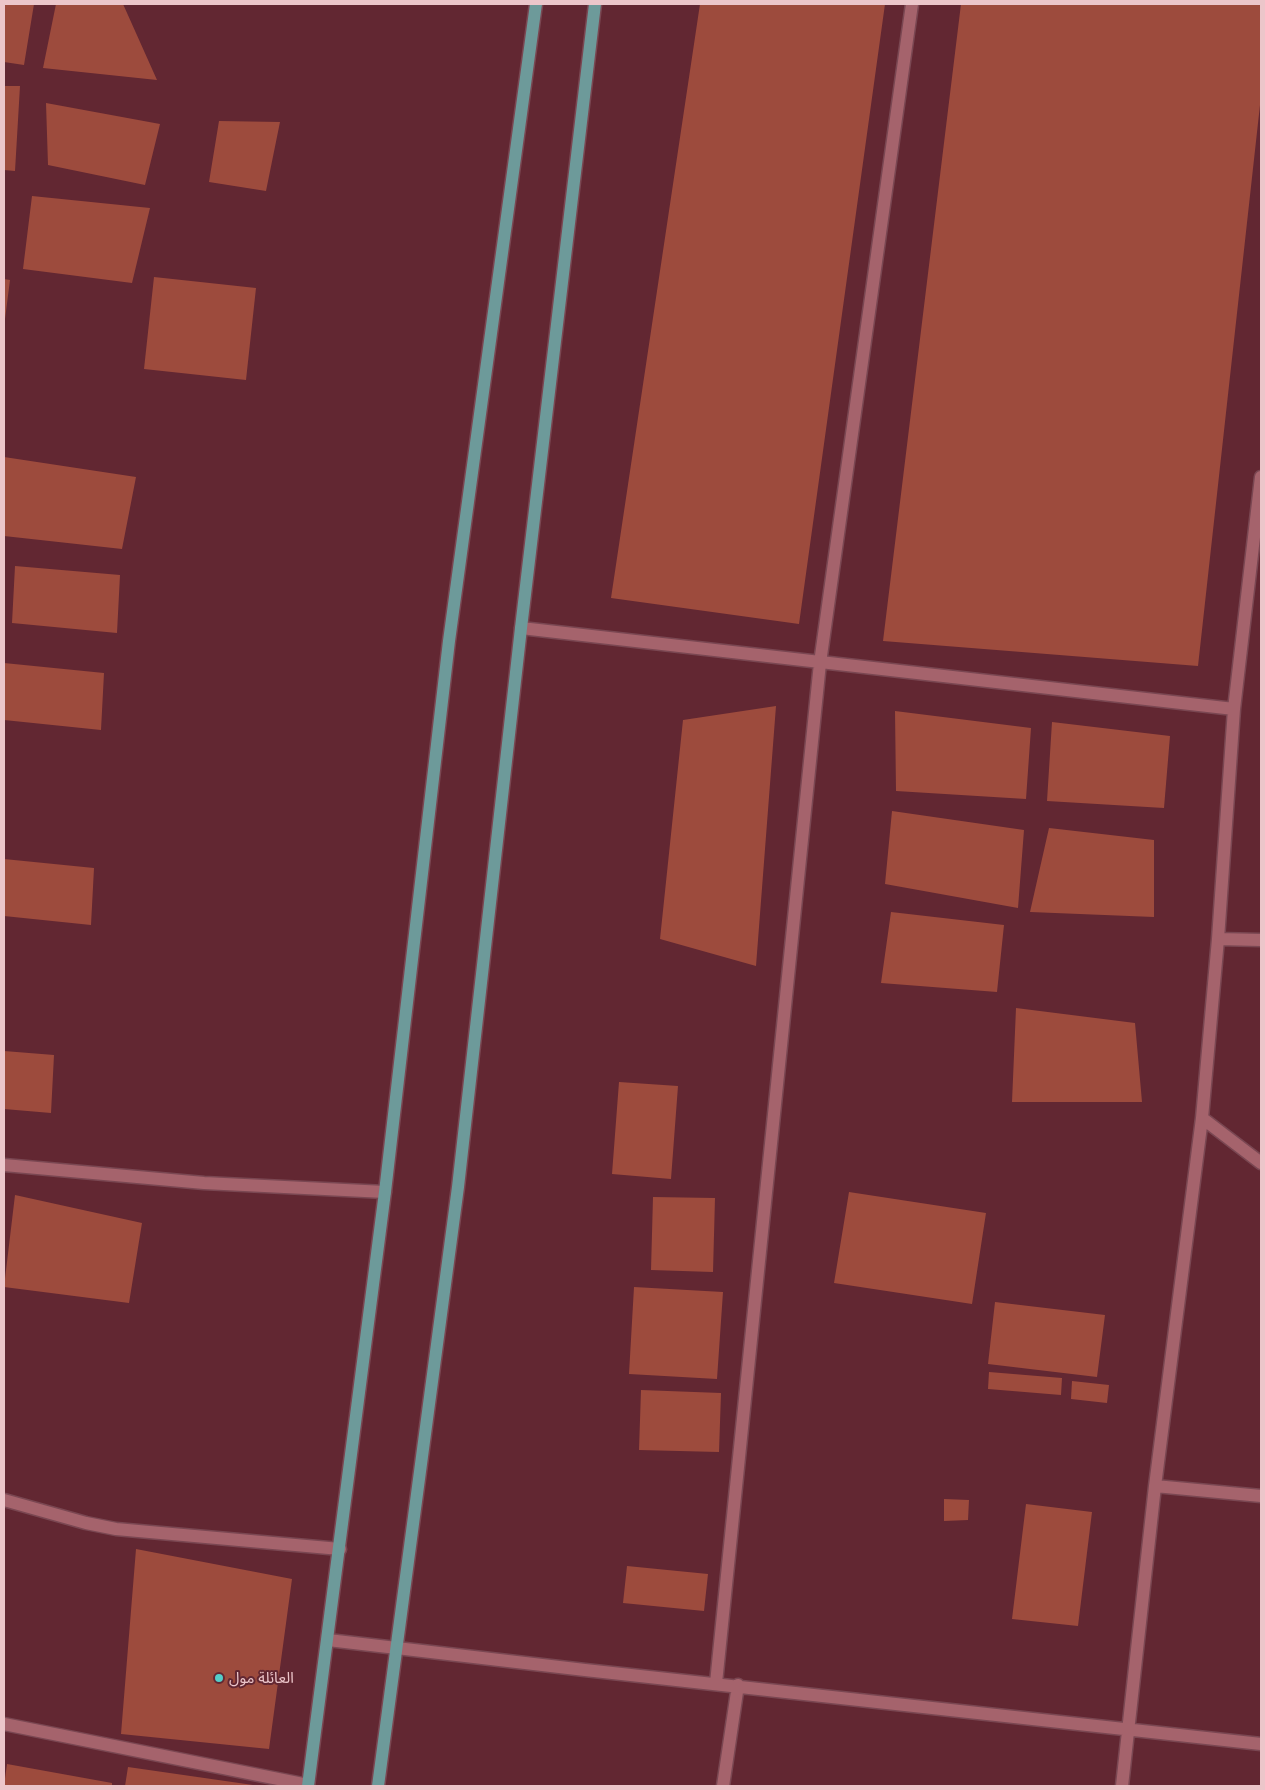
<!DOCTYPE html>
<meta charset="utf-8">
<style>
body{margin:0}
#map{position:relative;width:1265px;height:1790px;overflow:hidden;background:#622732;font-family:Mulish,sans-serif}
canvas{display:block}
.frame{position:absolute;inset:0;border:5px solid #ecc6ca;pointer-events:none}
</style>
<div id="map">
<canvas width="1265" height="1790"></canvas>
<div class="frame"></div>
</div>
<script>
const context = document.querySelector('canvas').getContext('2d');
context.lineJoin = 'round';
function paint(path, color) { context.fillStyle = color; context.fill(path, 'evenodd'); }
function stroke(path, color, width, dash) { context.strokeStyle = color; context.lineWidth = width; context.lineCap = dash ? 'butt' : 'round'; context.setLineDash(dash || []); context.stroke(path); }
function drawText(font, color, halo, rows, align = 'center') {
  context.font = font + ' Mulish,"Noto Sans Arabic",sans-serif'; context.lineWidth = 4; context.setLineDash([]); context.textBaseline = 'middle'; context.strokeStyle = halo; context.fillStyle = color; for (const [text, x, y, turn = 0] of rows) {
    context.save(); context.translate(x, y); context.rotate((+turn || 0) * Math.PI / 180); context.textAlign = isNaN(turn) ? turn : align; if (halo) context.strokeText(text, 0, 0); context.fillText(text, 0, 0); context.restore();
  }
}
paint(new Path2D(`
 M 4,4 L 34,4 L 24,65 L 4,62 Z
 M 56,4 L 123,4 L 157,80 L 43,68 Z
 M 700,4 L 885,4 L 799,624 L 611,598 Z
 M 961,4 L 1261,4 L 1261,96 L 1198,666 L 883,641 Z
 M 4,86 L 20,86 L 15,171 L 4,170 Z
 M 46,103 L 160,124 L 145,185 L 48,165 Z
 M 219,121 L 280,122 L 266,191 L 209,182 Z
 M 32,196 L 150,208 L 132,283 L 23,269 Z
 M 154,277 L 256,288 L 246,380 L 144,369 Z
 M 4,279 L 10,280 L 5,319 L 4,319 Z
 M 4,457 L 136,477 L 122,549 L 4,536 Z
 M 15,566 L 120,575 L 117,633 L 12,623 Z
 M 4,663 L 104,673 L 101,730 L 4,720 Z
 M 776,706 L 756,966 L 660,939 L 683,720 Z
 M 895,711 L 1031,728 L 1026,799 L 896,791 Z
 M 1052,722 L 1170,736 L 1164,808 L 1047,801 Z
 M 892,811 L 1024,830 L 1018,908 L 885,884 Z
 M 1049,828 L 1154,840 L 1154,917 L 1030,912 Z
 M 4,859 L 94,868 L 91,925 L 4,916 Z
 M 891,912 L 1004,925 L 997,992 L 881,983 Z
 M 1016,1008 L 1135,1023 L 1142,1102 L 1012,1102 Z
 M 4,1051 L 54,1055 L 51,1113 L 4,1109 Z
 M 619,1082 L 678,1086 L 671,1179 L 612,1174 Z
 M 849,1192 L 986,1213 L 972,1304 L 834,1283 Z
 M 15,1195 L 142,1223 L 129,1303 L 4,1287 Z
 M 653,1197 L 715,1198 L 713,1272 L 651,1270 Z
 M 634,1287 L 723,1292 L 717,1379 L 629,1374 Z
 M 995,1302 L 1105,1315 L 1097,1377 L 988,1364 Z
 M 989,1372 L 1062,1378 L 1061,1395 L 988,1389 Z
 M 1072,1381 L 1109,1385 L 1107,1403 L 1071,1399 Z
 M 641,1390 L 721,1393 L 719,1452 L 639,1450 Z
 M 944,1499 L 969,1500 L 968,1520 L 944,1521 Z
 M 1026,1504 L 1092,1512 L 1078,1626 L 1012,1619 Z
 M 136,1549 L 292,1579 L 269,1749 L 121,1734 Z
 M 627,1566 L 708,1574 L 704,1611 L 623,1603 Z
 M 7,1764 L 112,1783 L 112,1786 L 4,1786 Z
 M 128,1767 L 253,1785 L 253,1786 L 125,1786 Z`), '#9d4b3d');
const minor = new Path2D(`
 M 521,628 L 1234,709
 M 1218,939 L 1261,940
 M 1202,1118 L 1261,1163
 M 4,1165 L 204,1183 L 385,1192
 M 1155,1486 L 1261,1496
 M 4,1500 L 86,1523 L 116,1529 L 340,1549
 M 328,1640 L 585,1670 L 1261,1744
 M 716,1683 L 820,663 L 912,4
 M 4,1724 L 308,1785
 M 723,1786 L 738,1685
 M 1122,1786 L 1155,1486 L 1202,1118 L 1218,939 L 1234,709 L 1261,477`);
const major = new Path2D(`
 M 308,1786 L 385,1192 L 449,641 L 536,4
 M 378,1786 L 458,1187 L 521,628 L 595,4`);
stroke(minor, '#7a4752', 15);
stroke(major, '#7a4752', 15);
stroke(minor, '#a5636c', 12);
stroke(major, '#6d9a9a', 12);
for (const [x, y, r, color] of [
 [219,1678,5,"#54cdc8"]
]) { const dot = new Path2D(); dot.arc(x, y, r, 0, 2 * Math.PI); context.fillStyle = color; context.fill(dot); stroke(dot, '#622732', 2); }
drawText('15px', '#ecc6ca', '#622732', [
 ["العائلة مول",229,1678]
], 'left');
</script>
